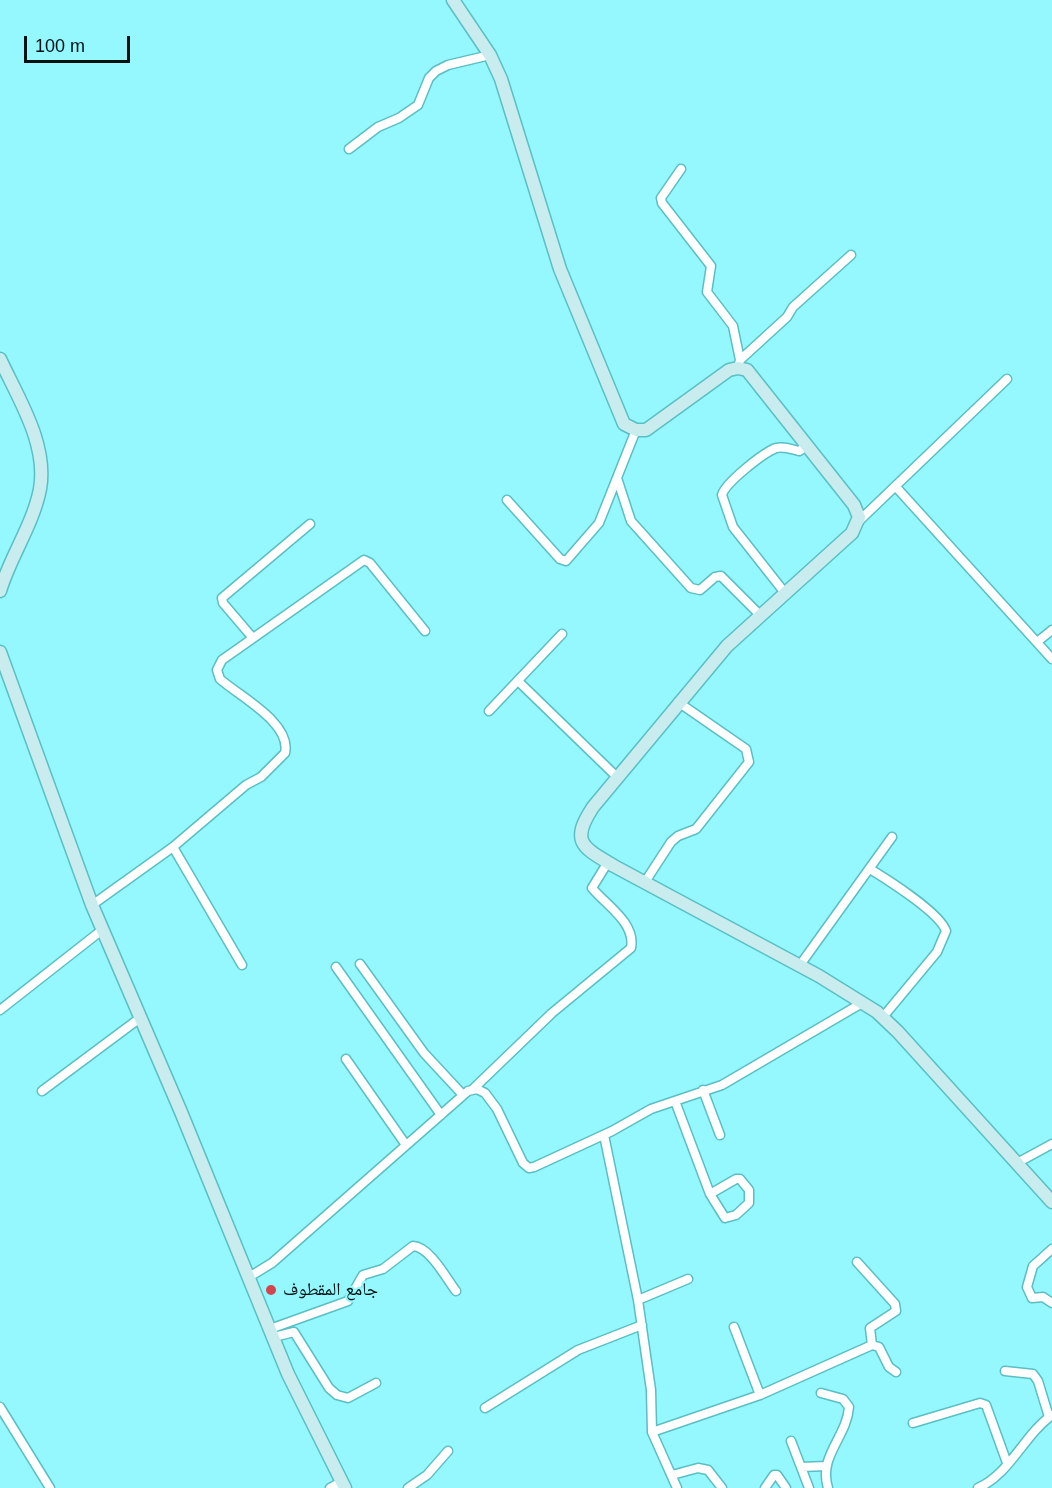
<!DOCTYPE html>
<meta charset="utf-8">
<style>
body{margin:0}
#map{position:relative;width:1052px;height:1488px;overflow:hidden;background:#94f8fe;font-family:Helvetica,sans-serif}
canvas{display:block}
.scale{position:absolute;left:24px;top:36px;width:106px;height:27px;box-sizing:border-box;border:3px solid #001112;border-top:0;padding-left:8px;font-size:18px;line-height:21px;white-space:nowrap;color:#001112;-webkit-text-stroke:4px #94f8fe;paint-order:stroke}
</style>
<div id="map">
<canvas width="1052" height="1488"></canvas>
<div class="scale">100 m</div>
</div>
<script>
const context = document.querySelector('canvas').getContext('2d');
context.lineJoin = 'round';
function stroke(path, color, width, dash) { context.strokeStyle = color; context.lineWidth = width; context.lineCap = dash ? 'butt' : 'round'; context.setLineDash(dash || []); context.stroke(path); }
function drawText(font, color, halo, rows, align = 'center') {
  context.font = font + ' Helvetica,"Noto Naskh Arabic",sans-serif'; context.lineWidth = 4.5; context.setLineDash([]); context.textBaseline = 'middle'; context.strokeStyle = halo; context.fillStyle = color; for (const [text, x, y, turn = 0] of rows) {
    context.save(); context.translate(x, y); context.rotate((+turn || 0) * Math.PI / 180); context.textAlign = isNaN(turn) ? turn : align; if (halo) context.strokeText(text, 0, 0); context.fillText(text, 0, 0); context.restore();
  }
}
const street = new Path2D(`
 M 349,149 L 378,127 L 399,118 L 418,105 L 429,78 L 436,71 L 448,65 L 490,55
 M 681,169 L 661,198 L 662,203 L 711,266 L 707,292 L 733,326 L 740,360 L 738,368
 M 740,360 L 787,317 L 793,307 L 851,255
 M 617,478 L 631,521 L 691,588 L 700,590 L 715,577 L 721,576 L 760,615
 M 896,487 L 1052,659
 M 507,500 L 560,559 L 566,561 L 599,523 L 636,430
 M 859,521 L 1007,379
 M 785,593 L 733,527 L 722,495 C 725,483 763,453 776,448 C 784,446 791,449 799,451 L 807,446
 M 252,637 L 223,603 L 222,598 L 310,524
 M 1037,642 L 1052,630
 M 518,681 L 617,777
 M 489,711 L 562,634
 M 173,847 L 242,965
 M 870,869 C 888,880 940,913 946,931 L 937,952 L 883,1017
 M 645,882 L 671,842 L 678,836 L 696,829 L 749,762 L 746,749 L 678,702
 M 92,905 L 173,847 L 246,785 L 261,777 L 285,753 C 292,723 239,696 220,679 L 217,670 L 222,660 L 364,560 L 370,563 L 425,631
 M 360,964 L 424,1053 L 463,1095
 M 800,965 L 892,837
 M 336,967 L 441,1115
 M 0,1010 L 102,930
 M 346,1059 L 406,1145
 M 472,1090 L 552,1013 L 631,948 C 636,923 606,905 592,888 L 608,862
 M 703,1090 L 720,1135
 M 42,1091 L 140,1018
 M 675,1101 L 710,1194 L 725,1218 L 736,1215 L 749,1203 L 749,1190 L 740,1179 L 736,1179 L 710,1194
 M 604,1135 L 638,1300 L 651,1390 L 652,1432 L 677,1488
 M 1017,1163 L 1052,1144
 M 1052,1249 L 1033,1266 L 1027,1287 L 1032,1298 L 1043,1297 L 1052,1303
 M 857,1262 L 895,1304 L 896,1311 L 870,1328 L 872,1345
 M 249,1277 L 272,1263 L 468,1091 L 477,1089 L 485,1093 L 497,1109 L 523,1163 L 529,1168 L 534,1167 L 612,1131 L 651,1109 L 722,1085 L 862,1003
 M 638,1300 L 688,1279
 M 734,1327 L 760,1395
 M 270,1329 L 348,1301 L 363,1275 L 383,1269 L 413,1246 C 430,1247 446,1278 456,1291
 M 274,1337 L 294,1332 L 329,1388 L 337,1395 L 348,1398 L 376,1383
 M 1005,1371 L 1033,1374 L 1038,1381 L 1049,1417
 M 821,1393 L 843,1399 L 849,1407 C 847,1437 818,1456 828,1488
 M 0,1407 L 50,1488
 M 485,1408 L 578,1350 L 642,1325
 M 913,1423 L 980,1403 L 986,1405 L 1007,1463
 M 652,1432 L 760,1395 L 872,1345 L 879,1347 L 889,1367 L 896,1372
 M 791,1441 L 809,1488
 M 801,1467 L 826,1466
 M 672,1475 L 698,1468 L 708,1470 L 722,1488
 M 330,1488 L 341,1482
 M 408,1488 L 427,1475 L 448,1451
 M 765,1488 L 774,1475 L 777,1475 L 786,1488
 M 978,1488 C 1010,1474 1024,1435 1052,1415`);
const secondary = new Path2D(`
 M 453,0 L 490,55 L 501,79 L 560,269 L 624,424 L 636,430 L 646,430 L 729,370 L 738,368 L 747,370 L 854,505 L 859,517 L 852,533 L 727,646 L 593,807 C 570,842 582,847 614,866 L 819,976 L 877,1012 L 898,1032 L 1052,1202
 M 0,359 C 18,398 48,444 40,489 C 33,525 10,557 0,591
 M 0,652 L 92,905 L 181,1112 L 288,1374 L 345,1488`);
stroke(street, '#5abfc5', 11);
stroke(secondary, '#5abfc5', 15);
stroke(street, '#fff', 8);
stroke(secondary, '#c9edee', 12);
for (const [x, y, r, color] of [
 [271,1290,6,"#d54550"]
]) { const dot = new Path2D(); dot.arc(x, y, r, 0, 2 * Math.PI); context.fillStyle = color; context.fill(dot); stroke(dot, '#94f8fe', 2); }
drawText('18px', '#001112', '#94f8fe', [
 ["جامع المقطوف",283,1290]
], 'left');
</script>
